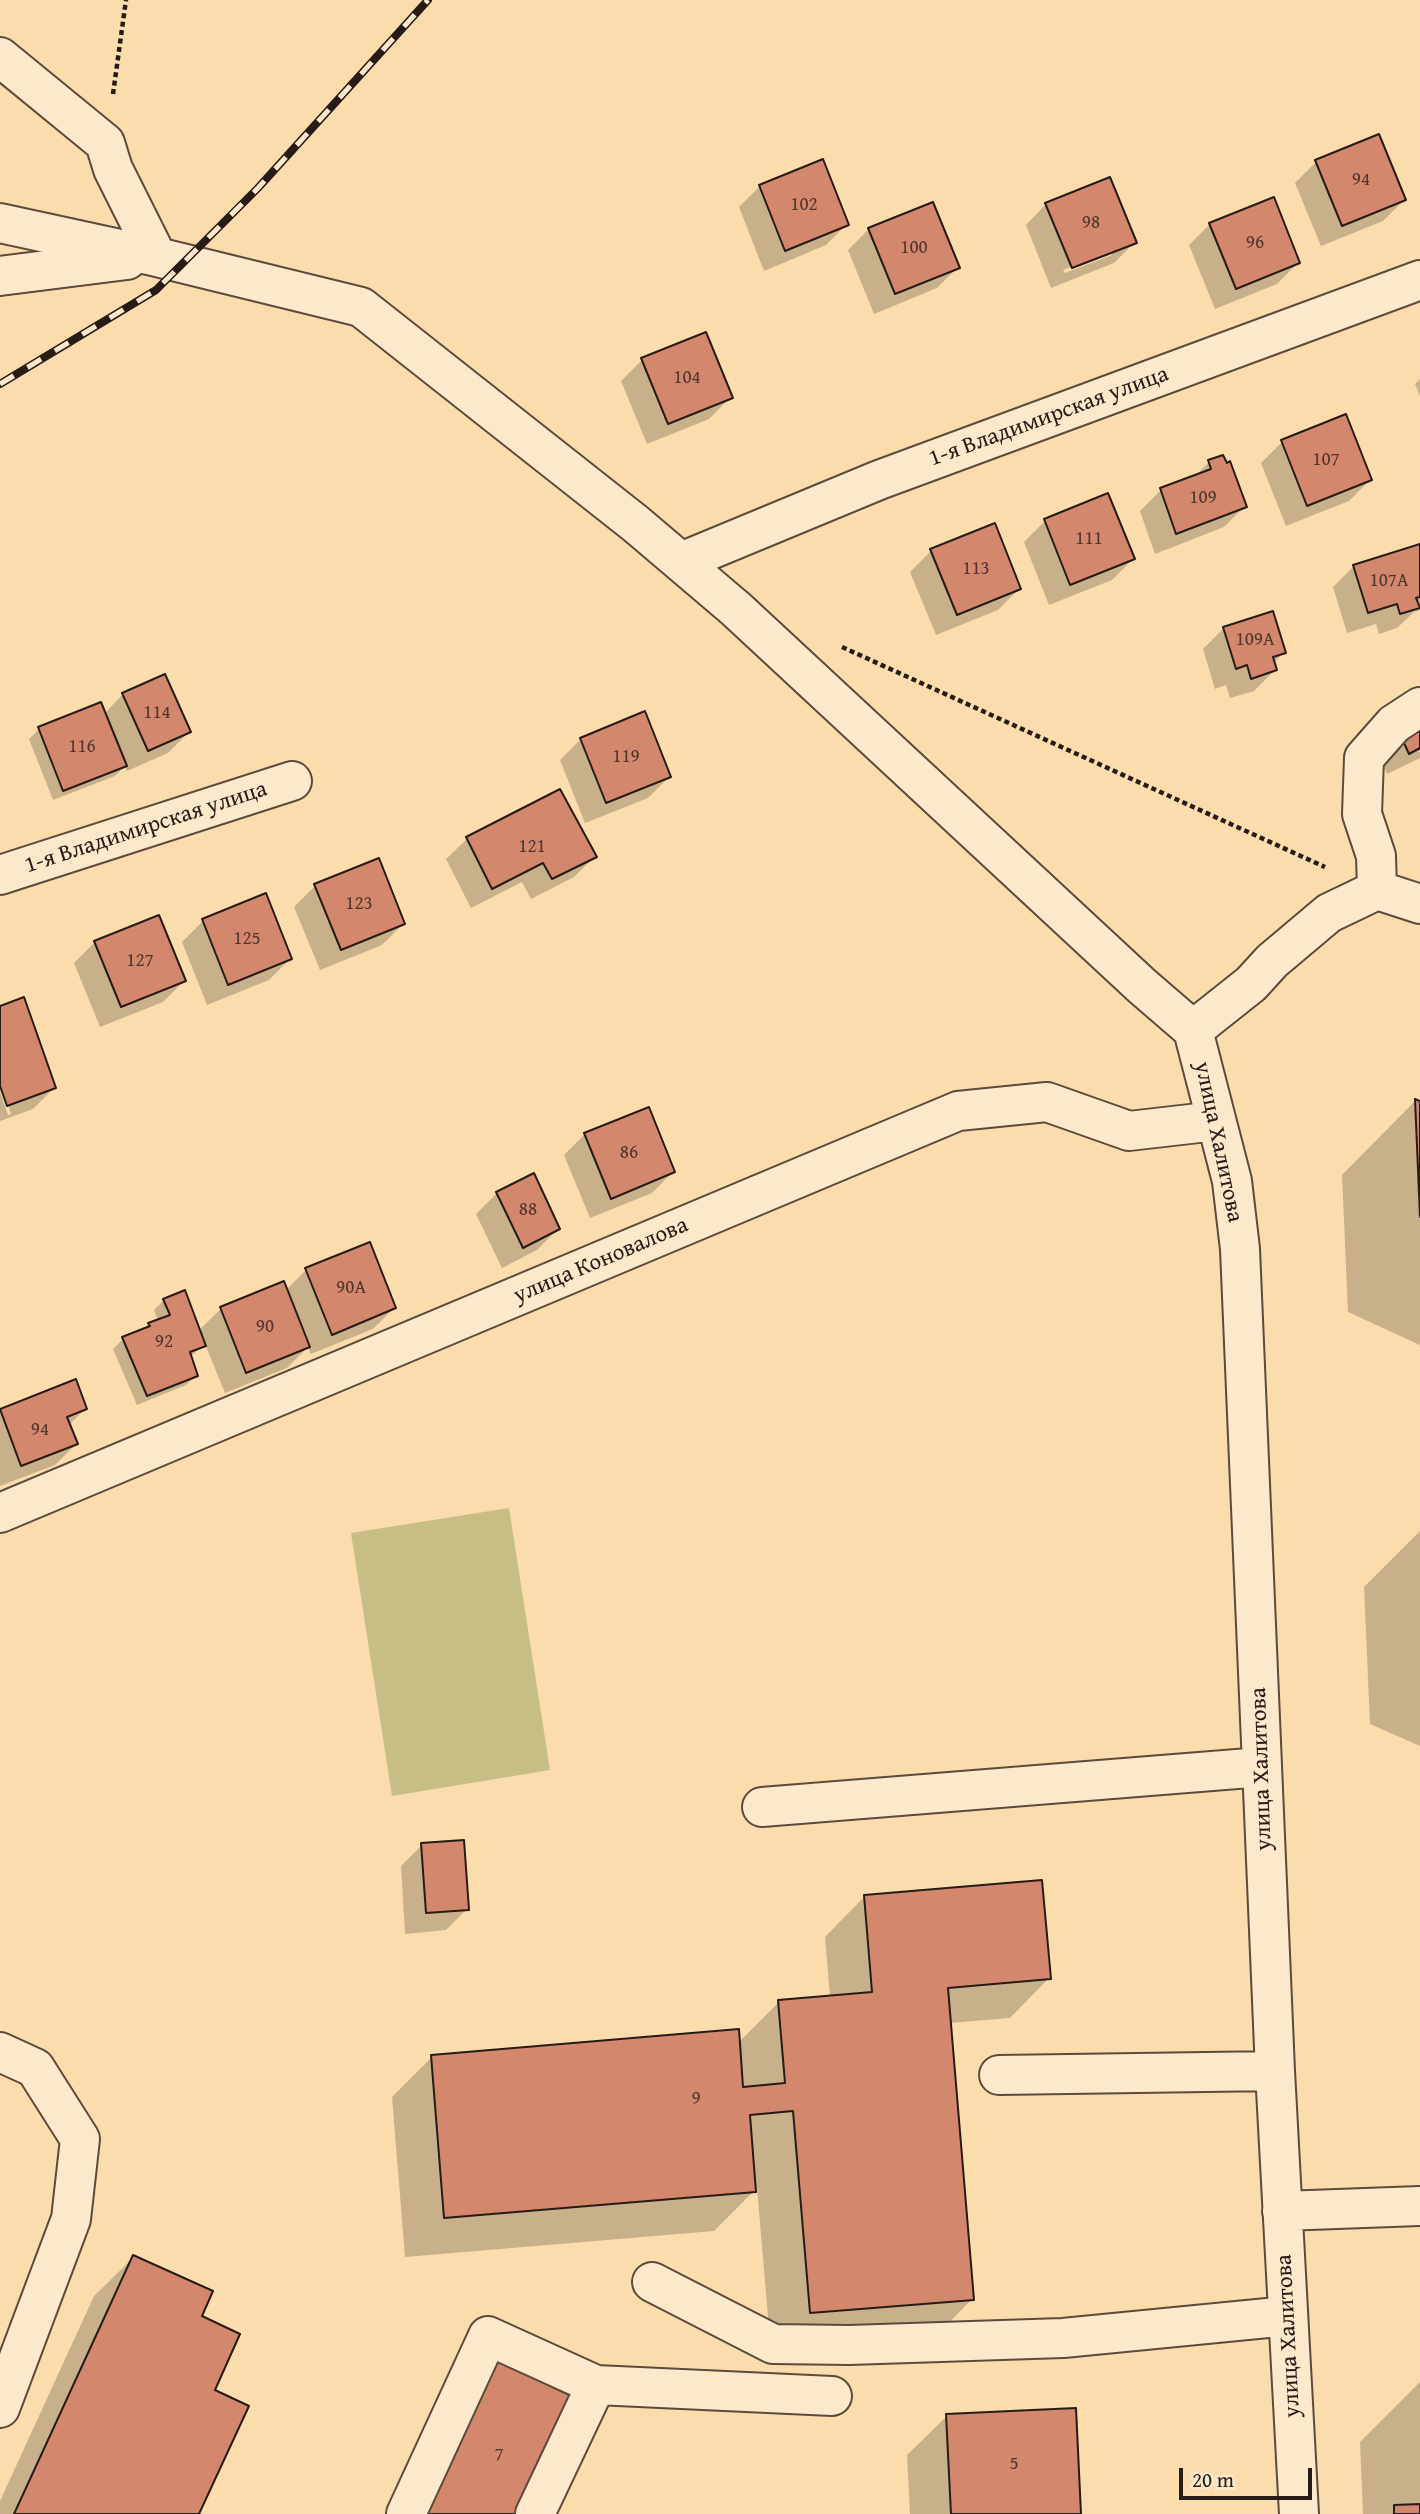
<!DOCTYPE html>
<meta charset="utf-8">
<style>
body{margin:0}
#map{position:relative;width:1420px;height:2514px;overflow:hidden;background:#fbdcad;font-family:"Gentium Book Plus",serif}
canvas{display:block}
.scale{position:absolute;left:1179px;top:2468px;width:133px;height:32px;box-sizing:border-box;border:4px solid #271b17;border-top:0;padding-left:9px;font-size:21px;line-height:24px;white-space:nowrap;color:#271b17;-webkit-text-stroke:5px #fce8ca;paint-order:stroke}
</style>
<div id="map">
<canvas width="1420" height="2514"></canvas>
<div class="scale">20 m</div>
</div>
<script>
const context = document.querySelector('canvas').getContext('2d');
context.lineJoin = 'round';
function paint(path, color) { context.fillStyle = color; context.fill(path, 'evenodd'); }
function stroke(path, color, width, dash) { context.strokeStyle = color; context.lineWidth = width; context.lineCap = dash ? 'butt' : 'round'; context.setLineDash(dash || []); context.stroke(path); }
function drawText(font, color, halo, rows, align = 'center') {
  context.font = font + ' "Gentium Book Plus",serif'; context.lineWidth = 7; context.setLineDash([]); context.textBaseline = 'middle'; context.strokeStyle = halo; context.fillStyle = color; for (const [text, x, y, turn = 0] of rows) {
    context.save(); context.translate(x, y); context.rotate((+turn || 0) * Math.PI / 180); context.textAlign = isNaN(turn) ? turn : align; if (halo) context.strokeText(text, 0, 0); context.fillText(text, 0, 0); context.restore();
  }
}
paint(new Path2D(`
 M 509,1508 L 550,1770 L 392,1796 L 351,1533 Z`), '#c6be85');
paint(new Path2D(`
 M 1316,162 L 1404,200 L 1383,221 L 1321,246 L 1295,183 Z
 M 760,186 L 847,224 L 826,245 L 764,271 L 739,207 Z
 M 1046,204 L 1135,242 L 1114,263 L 1051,288 L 1026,225 ZM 1112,251 L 1112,255 L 1065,273 L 1063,270 Z
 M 1210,224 L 1298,263 L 1277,284 L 1215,309 L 1189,245 Z
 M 869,229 L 958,267 L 937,288 L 874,314 L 848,250 Z
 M 642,360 L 730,398 L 709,419 L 647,444 L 621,381 Z
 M 1420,379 L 1420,396 L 1415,384 Z
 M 1282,442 L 1370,480 L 1349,501 L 1286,526 L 1261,463 Z
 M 1209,462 L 1245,506 L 1224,527 L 1155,554 L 1140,511 L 1161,490 L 1194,477 Z
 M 1107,495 L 1133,559 L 1112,580 L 1049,605 L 1024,542 L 1045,521 Z
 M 1420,546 L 1420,610 L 1414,612 L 1397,628 L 1379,634 L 1376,624 L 1347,633 L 1333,587 L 1354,566 Z
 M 931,551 L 1019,589 L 998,610 L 936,635 L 910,572 Z
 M 1224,628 L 1284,652 L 1273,664 L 1275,670 L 1254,691 L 1230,698 L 1226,685 L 1215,689 L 1203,649 Z
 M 123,694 L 189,732 L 168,753 L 127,771 L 125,766 L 115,776 L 53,800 L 29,739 L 39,729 L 104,714 Z
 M 1420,721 L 1420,758 L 1387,774 L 1378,752 Z
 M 581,739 L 669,777 L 648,798 L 585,823 L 560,760 Z
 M 467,839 L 595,856 L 574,877 L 531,899 L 522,882 L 471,908 L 446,859 Z
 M 315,886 L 403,924 L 382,945 L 320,970 L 294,907 Z
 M 203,921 L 290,959 L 269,980 L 207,1005 L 182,942 Z
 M 95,942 L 184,981 L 163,1002 L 100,1027 L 74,963 Z
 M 0,1008 L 54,1088 L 33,1109 L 0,1121 L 0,1092 L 8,1115 L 11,1114 L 0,1081 Z
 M 1415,1101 L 1420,1103 L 1420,1345 L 1348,1312 L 1342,1175 Z
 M 585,1134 L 673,1172 L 652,1193 L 590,1218 L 564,1155 Z
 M 497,1193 L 558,1229 L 537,1250 L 502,1268 L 476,1214 Z
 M 306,1270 L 394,1308 L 373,1329 L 311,1354 L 308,1347 L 287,1368 L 225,1393 L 205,1344 L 190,1357 L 196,1375 L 186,1385 L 137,1405 L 113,1349 L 123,1339 L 142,1331 L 149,1324 L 158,1321 L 154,1310 L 164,1300 L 198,1331 L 221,1309 L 283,1283 L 286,1290 Z
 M 75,1381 L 85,1409 L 69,1425 L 76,1444 L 55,1465 L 0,1486 L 0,1411 Z
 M 1420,1531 L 1420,1746 L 1370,1724 L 1364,1587 Z
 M 422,1845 L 467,1909 L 446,1930 L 405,1934 L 401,1866 Z
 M 864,1897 L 1049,1978 L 1010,2018 L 949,2023 L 972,2299 L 933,2339 L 771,2352 L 757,2188 L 714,2231 L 405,2257 L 392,2097 L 432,2057 L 738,2043 L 779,2002 L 830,1997 L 825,1937 Z
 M 134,2257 L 200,2317 L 212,2391 L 197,2514 L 0,2514 L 0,2501 L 94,2296 Z
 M 1420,2382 L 1420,2514 L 1363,2514 L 1360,2442 Z
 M 947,2416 L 1079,2514 L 910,2514 L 907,2455 Z`), '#0003');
const building = new Path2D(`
 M 1379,134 L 1406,200 L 1342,226 L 1315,160 Z
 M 823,159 L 849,225 L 785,251 L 759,185 Z
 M 1110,177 L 1137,243 L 1072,268 L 1045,203 Z
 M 1274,197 L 1300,263 L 1236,289 L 1209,223 Z
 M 933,202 L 960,268 L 895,294 L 868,228 Z
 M 706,332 L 733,398 L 668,424 L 641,358 Z
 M 1346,414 L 1372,480 L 1307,506 L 1281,440 Z
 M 1223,455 L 1227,463 L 1230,461 L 1247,507 L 1176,534 L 1160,488 L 1211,469 L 1208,460 Z
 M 1108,493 L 1135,559 L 1070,585 L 1044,519 Z
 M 995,523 L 1021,589 L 957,615 L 930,549 Z
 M 1420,544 L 1420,597 L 1416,598 L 1420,608 L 1400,614 L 1397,604 L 1368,613 L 1353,565 Z
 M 1273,611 L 1286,653 L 1273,657 L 1277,670 L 1251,679 L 1247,665 L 1236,669 L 1223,627 Z
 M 165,674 L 191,732 L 148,751 L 122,693 Z
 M 101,702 L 127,766 L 63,791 L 38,727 Z
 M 645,711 L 671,777 L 606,803 L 580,738 Z
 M 1420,720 L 1420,748 L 1409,754 L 1398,730 Z
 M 560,789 L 597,857 L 552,879 L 543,863 L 492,889 L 466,837 Z
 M 379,858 L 405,924 L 341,950 L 314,884 Z
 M 266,893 L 292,959 L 228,985 L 202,919 Z
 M 159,915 L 186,981 L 121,1007 L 94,941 Z
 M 24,997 L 56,1088 L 7,1106 L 0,1086 L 0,1006 Z
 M 1415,1099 L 1420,1101 L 1420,1217 Z
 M 649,1107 L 675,1172 L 611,1199 L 584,1133 Z
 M 534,1173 L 560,1229 L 523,1248 L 496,1192 Z
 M 370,1242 L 396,1308 L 332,1335 L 305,1268 Z
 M 284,1281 L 310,1347 L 246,1373 L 220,1307 Z
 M 185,1290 L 206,1346 L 190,1352 L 198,1376 L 147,1396 L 122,1337 L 150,1326 L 148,1323 L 170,1315 L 163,1299 Z
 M 76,1379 L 87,1409 L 67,1417 L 78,1444 L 21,1466 L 0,1409 Z
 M 464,1840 L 469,1910 L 426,1913 L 421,1843 Z
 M 1042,1880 L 1051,1979 L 948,1988 L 974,2300 L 810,2313 L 793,2111 L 750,2115 L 756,2192 L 444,2218 L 431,2055 L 739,2029 L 743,2087 L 785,2083 L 778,2000 L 872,1992 L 864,1895 Z
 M 133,2255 L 213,2291 L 202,2316 L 240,2334 L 215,2390 L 249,2406 L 199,2514 L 14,2514 Z
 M 498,2361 L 574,2397 L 518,2514 L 425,2514 Z
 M 1076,2408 L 1081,2514 L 951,2514 L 946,2414 Z
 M 1420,2504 L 1420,2514 L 1394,2514 L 1394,2505 Z`);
paint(building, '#d3886e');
stroke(building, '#271b17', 2);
const minor = new Path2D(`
 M 0,57 L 105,143 L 113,169 L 157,257
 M 0,223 L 157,257 L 361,307 L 636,524 L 736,609 L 1142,986 L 1193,1030
 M 0,276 L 127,260
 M 681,562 L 879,480 L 1420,280
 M 0,875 L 292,781
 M 1377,890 L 1376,856 L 1362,814 L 1364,758 L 1394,724 L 1420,707
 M 1193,1030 L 1232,1181 L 1240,1249 L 1275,2071 L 1299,2514
 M 1193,1030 L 1251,984 L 1272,961 L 1329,913 L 1377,890 L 1420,904
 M 0,1513 L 958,1111 L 1047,1102 L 1129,1131 L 1216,1121
 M 762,1807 L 1262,1767
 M 0,2052 L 35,2068 L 80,2139 L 71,2219 L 0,2408
 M 999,2075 L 1275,2071
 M 1282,2211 L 1420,2206
 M 652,2282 L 773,2344 L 849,2345 L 1063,2338 L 1288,2316
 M 596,2385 L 832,2396
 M 406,2514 L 488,2336 L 596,2385 L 535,2514`);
stroke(minor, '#5c4b3c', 42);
stroke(new Path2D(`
 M 113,94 L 126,0
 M 842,647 L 1325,867`), '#271b17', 4.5, [5, 3.5]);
stroke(minor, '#fce8ca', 38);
const rail = new Path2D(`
 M 0,384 L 156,290 L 258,188 L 428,0`);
stroke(rail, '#271b17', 8);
stroke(rail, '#fce8ca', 5, [16]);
drawText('19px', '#52362d', null, [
 ["94",1361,180],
 ["102",804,205],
 ["98",1091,223],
 ["96",1255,243],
 ["100",914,248],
 ["104",687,378],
 ["107",1326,460],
 ["109",1203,498],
 ["111",1089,539],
 ["113",976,569],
 ["107А",1389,581],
 ["109А",1255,640],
 ["114",157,713],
 ["116",82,747],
 ["119",626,757],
 ["121",532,847],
 ["123",359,904],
 ["125",247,939],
 ["127",140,961],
 ["86",629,1153],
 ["88",528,1210],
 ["90А",351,1288],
 ["90",265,1327],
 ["92",164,1342],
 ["94",40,1430],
 ["9",696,2099],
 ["7",499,2455],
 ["5",1014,2464]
]);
drawText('23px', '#271b17', '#fce8ca', [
 ["1-я Владимирская улица",1049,417,-20],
 ["1-я Владимирская улица",146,828,-18],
 ["улица Халитова",1218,1142,78],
 ["улица Коновалова",601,1261,-23],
 ["улица Халитова",1262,1769,-92],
 ["улица Халитова",1289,2336,-93]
]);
</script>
